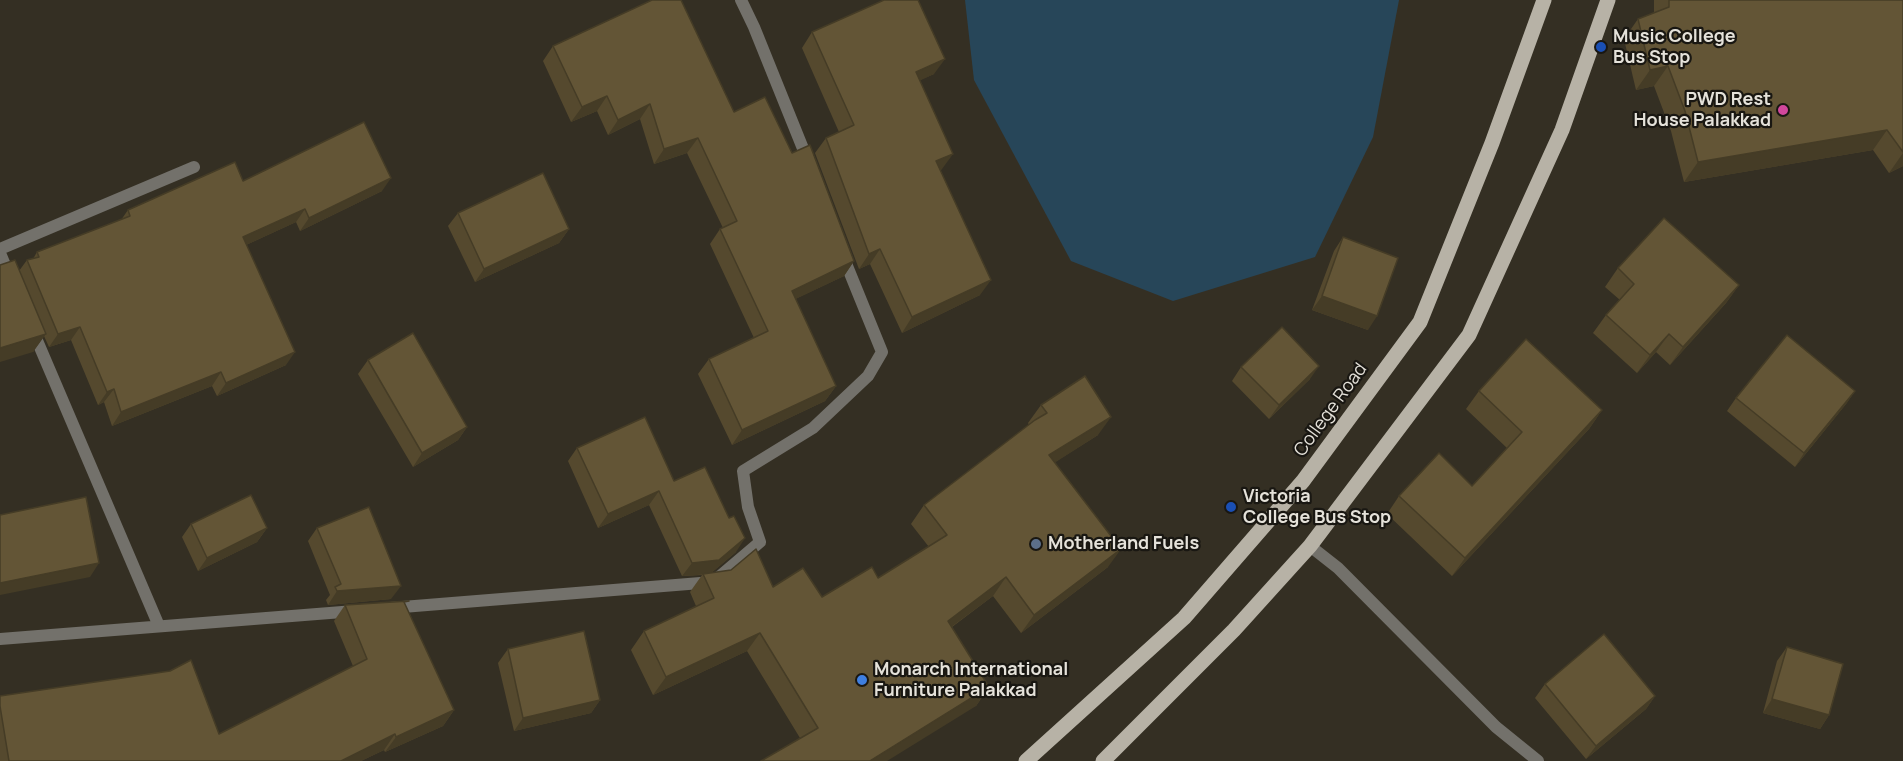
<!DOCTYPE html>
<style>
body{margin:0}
canvas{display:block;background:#342f23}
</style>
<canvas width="1903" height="761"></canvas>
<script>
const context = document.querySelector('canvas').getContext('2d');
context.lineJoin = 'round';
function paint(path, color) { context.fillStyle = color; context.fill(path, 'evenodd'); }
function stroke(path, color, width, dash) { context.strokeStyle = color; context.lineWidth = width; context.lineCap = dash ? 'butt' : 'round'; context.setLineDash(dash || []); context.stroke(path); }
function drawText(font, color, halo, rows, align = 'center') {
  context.font = font + ' Manrope,sans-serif'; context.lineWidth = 4.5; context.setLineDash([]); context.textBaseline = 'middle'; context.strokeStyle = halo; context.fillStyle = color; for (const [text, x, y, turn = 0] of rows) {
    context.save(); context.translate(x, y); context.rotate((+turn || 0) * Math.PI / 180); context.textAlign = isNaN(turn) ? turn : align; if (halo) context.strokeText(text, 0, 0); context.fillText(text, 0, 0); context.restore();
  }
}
paint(new Path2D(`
 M 965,0 L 1399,0 L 1373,137 L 1315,257 L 1173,301 L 1071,261 L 974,80 Z`), '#274659');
stroke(new Path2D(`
 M 741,0 L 754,27 L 808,161
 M 0,249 L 194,167
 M 0,253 L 10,277
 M 33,331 L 159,626
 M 1310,546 L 1338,568 L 1496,727 L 1538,761
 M 390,608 L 713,582 L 760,542 L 748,507 L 743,471 L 813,428 L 868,376 L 882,352 L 843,256
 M 0,639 L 355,611`), '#73716b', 12);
stroke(new Path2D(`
 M 1026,761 L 1184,618 L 1303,481 L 1420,322 L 1492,143 L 1544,0
 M 1103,761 L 1234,630 L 1310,546 L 1469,335 L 1562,130 L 1608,0`), '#b7b2a6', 15);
paint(new Path2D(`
 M 1654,0 L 1903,0 L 1903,166 L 1889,173 L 1873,150 L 1684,182 L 1671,131 L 1654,86 L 1636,90 L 1624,39 L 1638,19 L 1654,13 Z
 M 812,32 L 934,74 L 920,80 L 942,169 L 940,170 L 980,295 L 902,333 L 870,264 L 859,269 L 815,153 L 826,138 L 839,132 L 802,48 Z
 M 553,46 L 734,112 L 792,153 L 854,261 L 844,276 L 795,299 L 836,386 L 825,401 L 732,445 L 698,374 L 709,359 L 754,338 L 710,244 L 720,229 L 723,228 L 687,153 L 654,164 L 640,119 L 608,135 L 597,111 L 571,122 L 543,61 Z
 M 243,181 L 382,191 L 300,231 L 296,222 L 246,245 L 286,365 L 217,396 L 212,386 L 112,426 L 104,402 L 98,405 L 71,340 L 49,347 L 44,336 L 33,352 L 19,271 L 27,260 L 33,259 L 37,252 L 121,220 L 128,210 Z
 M 458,213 L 569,229 L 559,243 L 475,282 L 448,226 Z
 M 1343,237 L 1368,330 L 1312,310 L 1334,251 Z
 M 1618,268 L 1739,285 L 1726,303 L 1670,365 L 1656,352 L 1637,373 L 1593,333 L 1606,315 L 1620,300 L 1605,287 Z
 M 368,360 L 467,427 L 458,440 L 413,467 L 358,374 Z
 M 1241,367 L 1310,379 L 1269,419 L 1232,381 Z
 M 1479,391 L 1602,410 L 1589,429 L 1452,576 L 1387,514 L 1399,496 L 1472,486 L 1507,448 L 1466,409 Z
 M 1855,391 L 1846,404 L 1795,467 L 1727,411 L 1736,398 Z
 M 1041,405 L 1098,435 L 1055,462 L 1108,567 L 1021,633 L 993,596 L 952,627 L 989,687 L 976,706 L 800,738 L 747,651 L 653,695 L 631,650 L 644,631 L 696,606 L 690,592 L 702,575 L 682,576 L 649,505 L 598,528 L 568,461 L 577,448 L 674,481 L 736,552 L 711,573 L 822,597 L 878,578 L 929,547 L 911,524 L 924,505 L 1029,425 L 1028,423 Z
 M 191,524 L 267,528 L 257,542 L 198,571 L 182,537 Z
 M 317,528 L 391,599 L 328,605 L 326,600 L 330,595 L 308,541 Z
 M 345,605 L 405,605 L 454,710 L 443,726 L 385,752 L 384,750 L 361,761 L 0,761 L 0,696 L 219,734 L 353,666 L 334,621 Z
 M 1787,647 L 1829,715 L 1820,729 L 1763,713 L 1777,661 Z
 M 508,649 L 600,700 L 591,713 L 514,731 L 498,663 Z
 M 1545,684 L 1655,696 L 1646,709 L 1586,759 L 1535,698 Z`), '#55492e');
paint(new Path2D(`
 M 945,59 L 934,74 L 906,87 L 916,72 Z
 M 1668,66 L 1654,86 L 1636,90 L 1650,70 Z
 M 607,96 L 597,111 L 571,122 L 582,107 Z
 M 650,104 L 640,119 L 608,135 L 618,120 Z
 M 1887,130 L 1873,150 L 1684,182 L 1698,162 Z
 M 698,138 L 687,153 L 654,164 L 664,149 Z
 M 1903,153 L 1903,166 L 1889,173 Z
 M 953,154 L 942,169 L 926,177 L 936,161 Z
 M 391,178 L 382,191 L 300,231 L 309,218 Z
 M 305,209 L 296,222 L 233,251 L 243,237 Z
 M 569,229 L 559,243 L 475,282 L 484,269 Z
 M 880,249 L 870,264 L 859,269 L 869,254 Z
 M 854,261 L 844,276 L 781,306 L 792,291 Z
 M 991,280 L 980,295 L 902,333 L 912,317 Z
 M 1739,285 L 1726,303 L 1670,365 L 1683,347 Z
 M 1322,296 L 1377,316 L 1368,330 L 1312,310 Z
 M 80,327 L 71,340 L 49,347 L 58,334 Z
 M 46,334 L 33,352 L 0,362 L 0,348 Z
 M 1669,334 L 1656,352 L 1637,373 L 1650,355 Z
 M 295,352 L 286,365 L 217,396 L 226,383 Z
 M 1319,366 L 1310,379 L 1269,419 L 1279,405 Z
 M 221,372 L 212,386 L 112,426 L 121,412 Z
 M 836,386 L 825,401 L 732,445 L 742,430 Z
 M 114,389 L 104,402 L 98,405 L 107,392 Z
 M 1855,391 L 1846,404 L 1795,467 L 1804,453 Z
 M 1602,410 L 1589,429 L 1452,576 L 1465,558 Z
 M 1111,417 L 1098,435 L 1037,474 L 1049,455 Z
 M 467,427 L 458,440 L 413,467 L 422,453 Z
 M 659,491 L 649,505 L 598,528 L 608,514 Z
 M 267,528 L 257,542 L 198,571 L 207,558 Z
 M 745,538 L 736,552 L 710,574 L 682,576 L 692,563 Z
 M 1121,549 L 1108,567 L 1021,633 L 1034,615 Z
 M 99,563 L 90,577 L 0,595 L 0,583 Z
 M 1006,577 L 993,596 L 935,639 L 948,621 Z
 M 401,586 L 391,599 L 328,605 L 337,591 Z
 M 760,633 L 747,651 L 653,695 L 666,677 Z
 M 989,687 L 976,706 L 887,761 L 870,761 Z
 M 1655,696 L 1646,709 L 1586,759 L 1596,746 Z
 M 1772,699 L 1829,715 L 1820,729 L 1763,713 Z
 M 600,700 L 591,713 L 514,731 L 523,718 Z
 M 454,710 L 443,726 L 385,752 L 396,737 Z
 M 395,734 L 384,750 L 361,761 L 341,761 Z`), '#453c26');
const building = new Path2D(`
 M 652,0 L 681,0 L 734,112 L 765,97 L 792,153 L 810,145 L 854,261 L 792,291 L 836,386 L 742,430 L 709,359 L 768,331 L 720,229 L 737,221 L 698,138 L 664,149 L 650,104 L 618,120 L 607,96 L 582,107 L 553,46 Z
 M 884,0 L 918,0 L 945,59 L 916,72 L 953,154 L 936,161 L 991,280 L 912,317 L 880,249 L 869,254 L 826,138 L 854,125 L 812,32 Z
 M 1669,0 L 1903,0 L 1903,152 L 1887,130 L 1698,162 L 1685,111 L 1668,66 L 1650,70 L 1638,19 L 1669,7 Z
 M 364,122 L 391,178 L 309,218 L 305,209 L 243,237 L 295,352 L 226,383 L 221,372 L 121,412 L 114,389 L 107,392 L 80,327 L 58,334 L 27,260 L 39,257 L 37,252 L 130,216 L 128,210 L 235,162 L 243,181 Z
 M 543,173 L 569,229 L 484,269 L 458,213 Z
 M 1664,218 L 1739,285 L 1683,347 L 1669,334 L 1650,355 L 1606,315 L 1634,284 L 1618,268 Z
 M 1343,237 L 1398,258 L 1377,316 L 1322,296 Z
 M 15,260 L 46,334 L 0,348 L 0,265 Z
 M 1282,327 L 1319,366 L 1279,405 L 1241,367 Z
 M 413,333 L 467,427 L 422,453 L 368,360 Z
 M 1787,335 L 1855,391 L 1804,453 L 1736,398 Z
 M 1526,339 L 1602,410 L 1465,558 L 1399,496 L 1439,453 L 1472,486 L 1522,432 L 1479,391 Z
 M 1085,376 L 1111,417 L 1049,455 L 1121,549 L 1034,615 L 1006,577 L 948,621 L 989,687 L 870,761 L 761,761 L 818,728 L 760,633 L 666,677 L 644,631 L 714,598 L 703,574 L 731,570 L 756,549 L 773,587 L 803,568 L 822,597 L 872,567 L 878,578 L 947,535 L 924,505 L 1035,420 L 1047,413 L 1041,405 Z
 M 645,417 L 674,481 L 705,467 L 729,518 L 734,516 L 745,538 L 719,560 L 692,563 L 659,491 L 608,514 L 577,448 Z
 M 251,495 L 267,528 L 207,558 L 191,524 Z
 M 86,497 L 99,563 L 0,583 L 0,515 Z
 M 369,507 L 401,586 L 337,591 L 335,587 L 341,584 L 317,528 Z
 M 409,601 L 404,602 L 454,710 L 396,737 L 395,734 L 341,761 L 9,761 L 0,706 L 0,696 L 170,671 L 191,660 L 219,734 L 367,659 L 345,605 Z
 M 584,631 L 600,700 L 523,718 L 508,649 Z
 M 1604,634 L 1655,696 L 1596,746 L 1545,684 Z
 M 1787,647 L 1843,664 L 1829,715 L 1772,699 Z`);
paint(building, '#635536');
stroke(building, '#453c26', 1.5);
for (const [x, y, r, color] of [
 [1601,47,6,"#1a4fb4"],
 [1783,110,6,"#d1479c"],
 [1231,507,6,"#1a4fb4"],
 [1036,544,6,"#5c6f8a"],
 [862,680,6,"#3f7fe0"]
]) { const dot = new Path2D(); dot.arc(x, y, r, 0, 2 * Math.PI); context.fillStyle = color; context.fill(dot); stroke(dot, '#191712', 2); }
drawText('bold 18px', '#e5e2da', '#191712', [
 ["Music College",1613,37],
 ["Bus Stop",1613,58],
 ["PWD Rest",1771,100,"right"],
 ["House Palakkad",1771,121,"right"],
 ["Victoria",1243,497],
 ["College Bus Stop",1243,518],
 ["Motherland Fuels",1048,544],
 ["Monarch International",874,670],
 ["Furniture Palakkad",874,691]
], 'left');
drawText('18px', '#e5e2da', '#191712', [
 ["College Road",1331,410,-54]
]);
</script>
